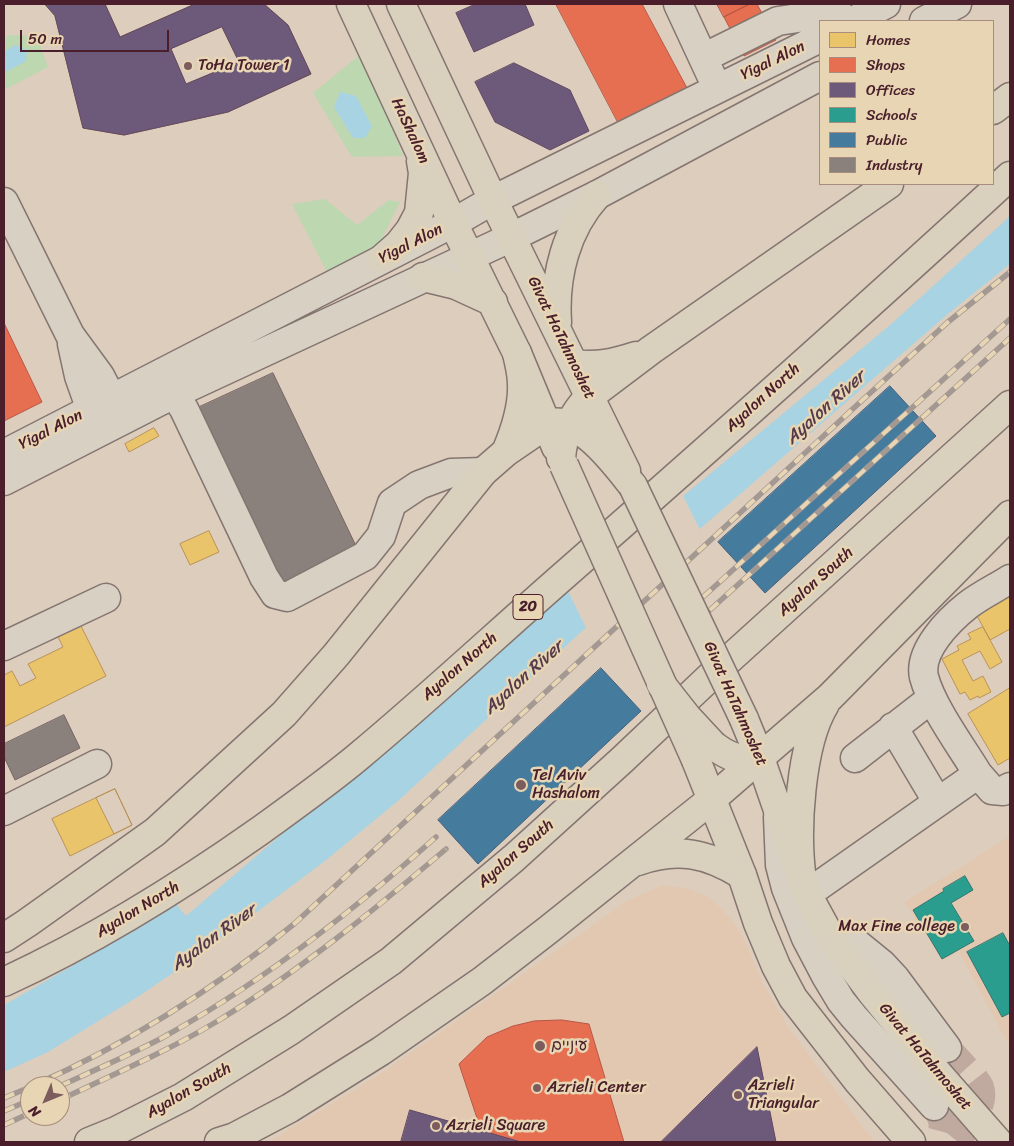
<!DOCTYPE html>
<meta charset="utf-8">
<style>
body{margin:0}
#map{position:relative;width:1014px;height:1146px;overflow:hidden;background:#ddcdbc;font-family:Sriracha,sans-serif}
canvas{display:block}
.frame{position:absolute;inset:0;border:5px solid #4a1f2b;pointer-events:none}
.legend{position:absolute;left:819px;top:20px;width:175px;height:165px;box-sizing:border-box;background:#e7d5b3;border:1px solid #a88c7d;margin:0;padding:6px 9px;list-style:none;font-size:15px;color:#4a1f2b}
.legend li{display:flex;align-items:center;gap:10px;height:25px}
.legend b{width:25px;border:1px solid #a88c7d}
.north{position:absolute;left:20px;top:1076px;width:50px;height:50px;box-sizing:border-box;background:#e7d5b3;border:1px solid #a88c7d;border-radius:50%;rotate:225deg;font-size:14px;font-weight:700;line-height:20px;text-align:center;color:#4a1f2b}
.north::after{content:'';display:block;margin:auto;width:18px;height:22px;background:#7d5c5e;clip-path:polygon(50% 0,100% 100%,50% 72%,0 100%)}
.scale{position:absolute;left:20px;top:30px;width:149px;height:22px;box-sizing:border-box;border:2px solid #4a1f2b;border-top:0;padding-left:6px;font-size:15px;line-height:18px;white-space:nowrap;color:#4a1f2b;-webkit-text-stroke:4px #e7d5b3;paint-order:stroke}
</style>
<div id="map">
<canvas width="1014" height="1146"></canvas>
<div class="frame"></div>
<ul class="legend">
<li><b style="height:14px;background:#e9c46a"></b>Homes</li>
<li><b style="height:14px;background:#e76f51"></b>Shops</li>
<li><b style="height:14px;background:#6d597a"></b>Offices</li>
<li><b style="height:14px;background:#2a9d8f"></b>Schools</li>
<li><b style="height:14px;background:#457b9d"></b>Public</li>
<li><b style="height:14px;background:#8a817c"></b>Industry</li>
</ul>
<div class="north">N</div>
<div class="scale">50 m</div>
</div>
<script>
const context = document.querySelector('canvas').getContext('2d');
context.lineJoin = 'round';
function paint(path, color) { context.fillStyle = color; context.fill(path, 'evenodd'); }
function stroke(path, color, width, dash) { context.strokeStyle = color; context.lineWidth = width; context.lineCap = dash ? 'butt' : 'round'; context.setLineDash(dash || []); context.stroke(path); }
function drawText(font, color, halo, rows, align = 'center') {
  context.font = font + ' Sriracha,"Playpen Sans Hebrew",sans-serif'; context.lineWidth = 5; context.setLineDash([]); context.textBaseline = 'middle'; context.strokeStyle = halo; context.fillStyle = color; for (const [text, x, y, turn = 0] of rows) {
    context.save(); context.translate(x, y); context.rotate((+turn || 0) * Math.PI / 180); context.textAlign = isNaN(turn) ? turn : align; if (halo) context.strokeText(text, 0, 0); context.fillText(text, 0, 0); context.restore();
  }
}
paint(new Path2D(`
 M 1010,836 L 1010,1047 L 959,952 L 942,961 L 905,902 Z
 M 663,885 L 689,889 L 709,897 L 724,911 L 737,927 L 747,946 L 763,984 L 790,1030 L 874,1142 L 269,1142 L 385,1071 L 627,901 Z`), '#e2c8b0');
paint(new Path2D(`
 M 9,35 L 37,36 L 48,67 L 4,90 L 4,39 Z
 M 362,53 L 403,156 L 352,157 L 313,93 Z
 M 325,199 L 357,225 L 389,200 L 400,202 L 377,248 L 328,274 L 292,204 Z`), '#bdd7b1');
paint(new Path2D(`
 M 15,45 L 27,50 L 26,61 L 4,73 L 4,52 Z
 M 340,92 L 356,96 L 372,126 L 365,138 L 353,138 L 334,107 Z
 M 1010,216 L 1010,264 L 949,313 L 581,632 L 399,800 L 325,861 L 198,956 L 139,996 L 48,1052 L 4,1072 L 4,1005 L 105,947 L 175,903 L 186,916 L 528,624 L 889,326 Z`), '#a8d3e3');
paint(new Path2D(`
 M 682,494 L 701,532 L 587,630 L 567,589 Z`), '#ddcdbc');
const homes = new Path2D(`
 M 45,4 L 105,4 L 120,37 L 195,4 L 264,4 L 288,25 L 311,74 L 228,112 L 124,135 L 83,128 L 55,16 Z
 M 222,27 L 239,62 L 186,84 L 171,49 Z
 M 154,428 L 159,436 L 129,452 L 125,444 Z
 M 209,531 L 219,552 L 190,565 L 180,544 Z
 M 1010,594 L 1010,629 L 990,640 L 975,612 Z
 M 77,618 L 106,676 L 4,727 L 4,675 L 12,671 L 20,686 L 36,678 L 28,664 L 63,647 L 54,629 Z
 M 983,627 L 1002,662 L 990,669 L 980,651 L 962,660 L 973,681 L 983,676 L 991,692 L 979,698 L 978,696 L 970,700 L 965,692 L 960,694 L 942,659 L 959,650 L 957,646 L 971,639 L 968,634 Z
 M 1010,688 L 1010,758 L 998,765 L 968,714 Z
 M 115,789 L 132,825 L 70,856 L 52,819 Z
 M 115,789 L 132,825 L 114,834 L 96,798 Z`);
paint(homes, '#e9c46a');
stroke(homes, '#b99257', 1);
const shops = new Path2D(`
 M 556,4 L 642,4 L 687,88 L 619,124 Z
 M 717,4 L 750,4 L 724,17 Z
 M 750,4 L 757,4 L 776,40 L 744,56 L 724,17 Z
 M 4,323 L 42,402 L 4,421 Z
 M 562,1020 L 589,1024 L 624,1142 L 485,1142 L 459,1064 L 487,1037 L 513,1026 L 534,1021 Z`);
paint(shops, '#e76f51');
stroke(shops, '#b85746', 1);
const offices = new Path2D(`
 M 45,4 L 105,4 L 120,37 L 195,4 L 264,4 L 288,25 L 311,74 L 228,112 L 124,135 L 83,128 L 55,16 ZM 222,27 L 239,62 L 186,84 L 171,49 Z
 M 476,4 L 525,4 L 534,25 L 474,52 L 456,13 Z
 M 514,63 L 570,90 L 589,131 L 550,150 L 495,122 L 475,82 Z
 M 757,1047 L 776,1142 L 661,1142 Z
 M 410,1110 L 521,1142 L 401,1142 Z`);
paint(offices, '#6d597a');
stroke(offices, '#624862', 1);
const schools = new Path2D(`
 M 965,876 L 973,890 L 951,903 L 974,941 L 942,959 L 913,910 L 944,891 L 943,889 Z
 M 1003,933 L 1010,946 L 1010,1013 L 1002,1017 L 967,952 Z`);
paint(schools, '#2a9d8f');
stroke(schools, '#347771', 1);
const public = new Path2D(`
 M 890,386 L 936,436 L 765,593 L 718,542 Z
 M 601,668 L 641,711 L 478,864 L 438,820 Z`);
paint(public, '#457b9d');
stroke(public, '#465f7b', 1);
const industry = new Path2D(`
 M 273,373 L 357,548 L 277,586 L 193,410 Z
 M 64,715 L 80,748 L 15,780 L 4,757 L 4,744 Z`);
paint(industry, '#8a817c');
stroke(industry, '#776464', 1);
stroke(new Path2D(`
 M 947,1048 C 955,1058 975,1077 980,1087 C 987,1106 965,1129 955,1142
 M 934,1106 C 944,1118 946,1129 937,1142`), '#c0aa9f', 28, [28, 14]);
const minor = new Path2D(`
 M 678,4 L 711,75
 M 853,21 L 886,4
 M 924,21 L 957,4
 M 703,58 L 778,21 L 838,12 L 841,21
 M 4,202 L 70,335 L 100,376 L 112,399 L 115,417
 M 72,344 L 79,376 L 91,410
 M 174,394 L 184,409 L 264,577 L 275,594 L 287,597 L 365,556 L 381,536 L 392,503 L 419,485 L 451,473 L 483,472
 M 4,454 L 453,223 L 493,200 L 820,38
 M 4,481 L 174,394 L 512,237 L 597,195 L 820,76
 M 4,646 L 106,598
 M 893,727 L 937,801
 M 855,758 L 932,698
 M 978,774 C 961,746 932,707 924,677 C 918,651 949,620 968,605 C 981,595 996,588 1010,579
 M 4,811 L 97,764
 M 778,817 L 780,865 L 786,888 L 806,938 L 826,976 L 841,1001 L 854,1017 L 934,1106
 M 807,894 L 978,774 L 992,790 L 1003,791 L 1010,787
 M 831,938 L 839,936 L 850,938 L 882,964 L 895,978 L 947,1048`);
const major = new Path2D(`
 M 351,4 L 453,223 L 517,353 L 556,447
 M 401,4 L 493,200 L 626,471
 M 382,259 L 399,244 L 410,230 L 419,213 L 423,173 L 421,161
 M 423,277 L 456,285 L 493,302
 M 557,322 C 554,276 566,229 597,195
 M 744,719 L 760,758 L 807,894 L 831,938 L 872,993 L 934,1069 L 998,1142
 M 696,760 L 742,875 L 758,923 L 776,966 L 793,998 L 857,1080 L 911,1142`);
const highway = new Path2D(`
 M 993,110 L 1010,97
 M 574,364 C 597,367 614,363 636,356
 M 506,452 C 515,431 523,407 522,384 C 522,373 519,363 517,353
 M 561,458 C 563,433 572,414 590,396 L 651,350 L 889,184
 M 713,745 C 728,757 742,762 760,758
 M 638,861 C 677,847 707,853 742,875
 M 802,880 C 795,832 800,745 825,704
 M 4,938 L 27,923 L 155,832 L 284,714 L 336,655 L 483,472 L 506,452 L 547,424 C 579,413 616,465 633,486
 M 4,982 C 95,940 179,888 261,830 C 294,806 328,782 359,756 C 431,696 499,632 569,571 C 717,441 865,310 1010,176
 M 89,1142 L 116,1131 L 183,1097 L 291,1030 L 391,961 L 514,858 L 622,760 L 713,674 L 1010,405
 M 219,1142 L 235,1137 L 290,1108 L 381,1051 L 482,981 L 548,930 L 712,799 L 830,697 L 1010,515`);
stroke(minor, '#847570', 31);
stroke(major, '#847570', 31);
stroke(highway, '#847570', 31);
stroke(minor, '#d7d0c3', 28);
stroke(major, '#d9d0be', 28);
stroke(highway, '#d9d0be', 28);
const rail = new Path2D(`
 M 703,597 L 1010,319
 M 710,610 L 1010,338
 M 32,1086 C 126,1045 214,989 294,924 L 856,406 L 948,322 L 1010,272
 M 60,1086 C 93,1071 127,1056 160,1039 C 260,984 351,913 436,837
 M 4,1098 L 30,1087
 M 60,1100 C 112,1075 166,1052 216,1022 C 298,972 373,911 446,849
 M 4,1111 L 30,1100
 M 4,1125 L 30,1113`);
stroke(rail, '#a49992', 5.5);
stroke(rail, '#e7d5b3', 4, [11]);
const majorBridge = new Path2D(`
 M 564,465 L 696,760
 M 633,486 L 744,719`);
const highwayBridge = new Path2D(`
 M 661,684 L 687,717 L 713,745`);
stroke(majorBridge, '#847570', 31, []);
stroke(highwayBridge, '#847570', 31, []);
stroke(majorBridge, '#d9d0be', 28);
stroke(highwayBridge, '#d9d0be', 28);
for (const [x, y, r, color] of [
 [188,66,5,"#7d5c5e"],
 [521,785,6,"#7d5c5e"],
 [965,927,5,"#7d5c5e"],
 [540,1046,6,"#7d5c5e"],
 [537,1088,5,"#7d5c5e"],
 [738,1095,5,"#7d5c5e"],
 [436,1126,5,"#7d5c5e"]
]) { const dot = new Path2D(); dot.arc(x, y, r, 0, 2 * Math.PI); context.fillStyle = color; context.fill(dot); stroke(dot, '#e7d5b3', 2); }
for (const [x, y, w] of [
 [528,607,30]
]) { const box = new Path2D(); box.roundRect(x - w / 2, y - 12.5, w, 25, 4); context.fillStyle = '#e7d5b3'; context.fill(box); stroke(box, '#4a1f2b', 1); }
drawText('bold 15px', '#4a1f2b', null, [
 ["20",528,607]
]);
drawText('16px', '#4a1f2b', '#e7d5b3', [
 ["Yigal Alon",773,61,-26],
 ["HaShalom",410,131,65],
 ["Yigal Alon",411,244,-27],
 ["Givat HaTahmoshet",561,338,64],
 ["Ayalon North",763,398,-42],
 ["Yigal Alon",51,430,-27],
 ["Ayalon South",816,582,-42],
 ["Ayalon North",460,667,-41],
 ["Givat HaTahmoshet",735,704,66],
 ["Ayalon South",516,854,-41],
 ["Ayalon North",138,910,-31],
 ["Givat HaTahmoshet",925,1057,50],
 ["Ayalon South",189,1091,-30]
]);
drawText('16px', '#4a1f2b', '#e7d5b3', [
 ["ToHa Tower 1",198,66],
 ["Tel Aviv",532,776],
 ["Hashalom",532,794],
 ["Max Fine college",955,927,"right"],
 ["עיניים",551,1046],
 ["Azrieli",748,1086],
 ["Triangular",748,1104],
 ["Azrieli Center",547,1088],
 ["Azrieli Square",446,1126]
], 'left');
drawText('italic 18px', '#553a49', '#e7d5b3', [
 ["Ayalon River",826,408,-42],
 ["Ayalon River",524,678,-42],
 ["Ayalon River",214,938,-36]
]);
</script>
